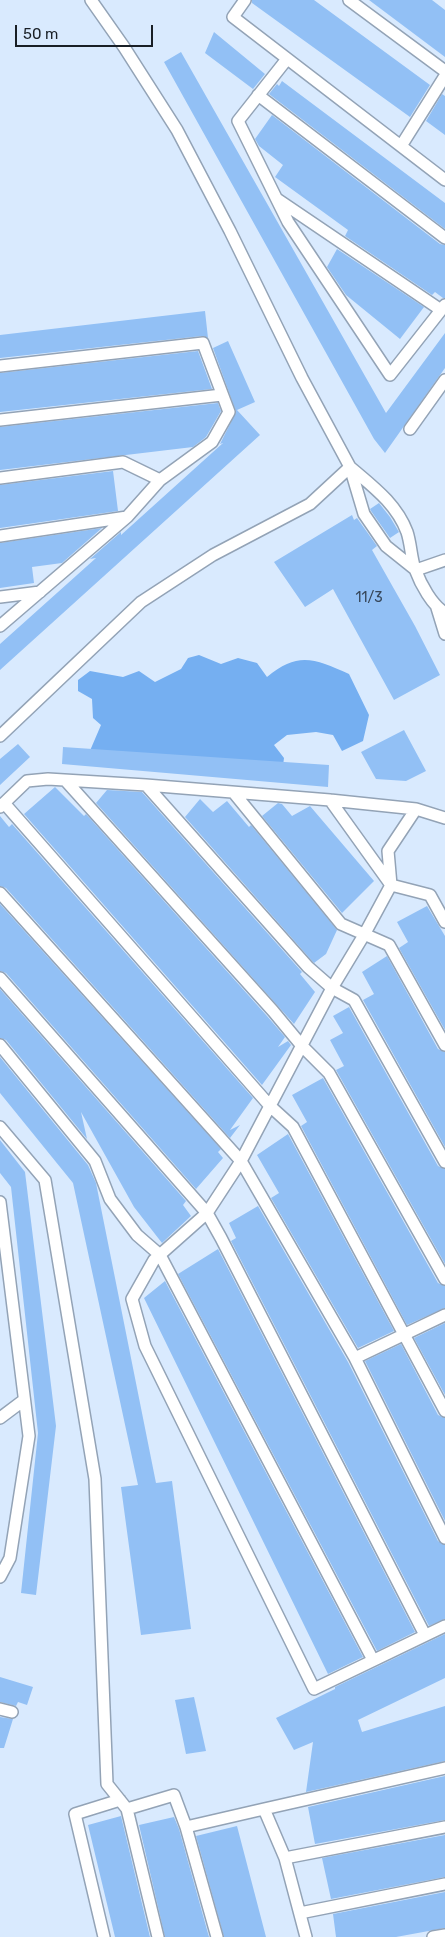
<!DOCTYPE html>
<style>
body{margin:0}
#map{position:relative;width:445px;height:1937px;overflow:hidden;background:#d9eafe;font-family:Rubik,sans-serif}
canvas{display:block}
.scale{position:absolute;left:15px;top:25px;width:138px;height:22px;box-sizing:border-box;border:2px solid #191f26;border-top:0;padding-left:6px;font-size:15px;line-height:18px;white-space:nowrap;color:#191f26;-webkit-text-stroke:4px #d9eafe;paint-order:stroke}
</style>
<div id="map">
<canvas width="445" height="1937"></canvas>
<div class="scale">50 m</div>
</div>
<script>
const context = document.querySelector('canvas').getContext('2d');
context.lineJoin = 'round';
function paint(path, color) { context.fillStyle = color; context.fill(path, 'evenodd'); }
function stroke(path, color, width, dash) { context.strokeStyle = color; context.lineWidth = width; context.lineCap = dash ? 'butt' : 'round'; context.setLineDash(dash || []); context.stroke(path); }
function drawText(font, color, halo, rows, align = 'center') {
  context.font = font + ' Rubik,sans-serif'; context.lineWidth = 4.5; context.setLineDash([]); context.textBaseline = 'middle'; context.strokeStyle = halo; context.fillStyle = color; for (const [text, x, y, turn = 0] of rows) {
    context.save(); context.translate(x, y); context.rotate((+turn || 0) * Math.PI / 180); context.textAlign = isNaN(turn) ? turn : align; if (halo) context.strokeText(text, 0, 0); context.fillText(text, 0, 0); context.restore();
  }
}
paint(new Path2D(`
 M 199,655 L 221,664 L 238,658 L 257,663 L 267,677 C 298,651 315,659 349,674 L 369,715 L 363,741 L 342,751 L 333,735 L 316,732 L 287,735 L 274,745 L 284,758 L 282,773 L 89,753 L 101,725 L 93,718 L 92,699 L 78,691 L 78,680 L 90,671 L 123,677 L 139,671 L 155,682 L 181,669 L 188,658 Z`), '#75aff1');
paint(new Path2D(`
 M 252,0 L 314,0 L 430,85 L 410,117 L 252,3 Z
 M 369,0 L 432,0 L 445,10 L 445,57 Z
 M 214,32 L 265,74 L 253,89 L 205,53 Z
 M 181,52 L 386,413 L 445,333 L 445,368 L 385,453 L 374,439 L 164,62 Z
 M 282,81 L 445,203 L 445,229 L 269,94 L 277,84 L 279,86 Z
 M 442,94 L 445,96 L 445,135 L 426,121 Z
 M 272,115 L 440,244 L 445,245 L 445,298 L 443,298 L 435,292 L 432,295 L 345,236 L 348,230 L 275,177 L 283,165 L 259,146 L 255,139 Z
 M 337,249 L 424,307 L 400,339 L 346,295 L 327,267 Z
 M 205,311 L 208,338 L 202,336 L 0,358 L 0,335 Z
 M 228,341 L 255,402 L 237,410 L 260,435 L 0,670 L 0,644 L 96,558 L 90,559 L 121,532 L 121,535 L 223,443 L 220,444 L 236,412 L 213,348 Z
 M 198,351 L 212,389 L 0,412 L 0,373 Z
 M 218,403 L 221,411 L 206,437 L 193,447 L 0,470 L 0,427 Z
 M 113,471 L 118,511 L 0,528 L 0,485 Z
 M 379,503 L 390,517 L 399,532 L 390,538 L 371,511 L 370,509 Z
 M 352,515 L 354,520 L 357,518 L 377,546 L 372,550 L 415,626 L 440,675 L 394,700 L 333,589 L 305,607 L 274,562 Z
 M 102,528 L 62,563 L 32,567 L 34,583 L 0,588 L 0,543 Z
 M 404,730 L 426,771 L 406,781 L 376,779 L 361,752 Z
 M 18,744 L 30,757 L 0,785 L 0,759 Z
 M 63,747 L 329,765 L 328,787 L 62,764 Z
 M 55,787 L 84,816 L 86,814 L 267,1016 L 285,1037 L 278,1047 L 288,1041 L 291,1045 L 262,1085 L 24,814 Z
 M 107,790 L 142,792 L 302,972 L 300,974 L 315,992 L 294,1024 L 96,803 Z
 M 200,799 L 213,812 L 227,801 L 249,827 L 251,825 L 337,930 L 326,954 L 314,963 L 313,962 L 185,817 Z
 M 278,803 L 282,804 L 292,816 L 310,806 L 374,881 L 342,913 L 262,816 Z
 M 0,816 L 9,827 L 12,824 L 253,1098 L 230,1130 L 240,1125 L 230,1138 L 6,888 L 0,886 Z
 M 0,904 L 221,1149 L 218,1152 L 223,1158 L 196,1189 L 6,973 L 0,971 Z
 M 427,906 L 445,936 L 445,1030 L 399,948 L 408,942 L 397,922 Z
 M 387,956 L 438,1049 L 445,1052 L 445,1147 L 363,1000 L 374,994 L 362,972 Z
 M 0,989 L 186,1201 L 183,1205 L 191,1216 L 162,1243 L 134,1207 L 81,1112 L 87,1139 L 6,1040 L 0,1038 Z
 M 349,1007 L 438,1166 L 445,1169 L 445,1264 L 336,1070 L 344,1066 L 330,1040 L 343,1033 L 333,1016 Z
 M 0,1057 L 88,1165 L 96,1183 L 156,1483 L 172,1481 L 191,1629 L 141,1635 L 121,1487 L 138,1485 L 73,1183 L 0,1093 Z
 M 323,1078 L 438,1283 L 445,1286 L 445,1308 L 407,1325 L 301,1126 L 307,1122 L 292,1095 Z
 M 288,1134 L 394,1331 L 358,1348 L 271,1198 L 279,1193 L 257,1155 Z
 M 0,1140 L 25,1172 L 56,1426 L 36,1595 L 21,1593 L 38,1433 L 11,1187 L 0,1173 Z
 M 258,1206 L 348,1362 L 438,1541 L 445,1545 L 445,1619 L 429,1626 L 231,1241 L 236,1238 L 229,1223 Z
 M 218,1249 L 415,1632 L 377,1651 L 178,1274 Z
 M 165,1281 L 363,1657 L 328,1674 L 144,1298 Z
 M 445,1323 L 445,1395 L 414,1338 Z
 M 401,1344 L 438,1415 L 445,1418 L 445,1521 L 365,1361 Z
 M 445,1634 L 445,1678 L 358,1720 L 362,1732 L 445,1706 L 445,1761 L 306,1792 L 313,1742 L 294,1750 L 276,1718 L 335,1689 L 335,1687 Z
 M 0,1677 L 33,1687 L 27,1705 L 18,1702 L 16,1706 L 0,1702 Z
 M 194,1697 L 206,1751 L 186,1754 L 175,1700 Z
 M 0,1717 L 13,1719 L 4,1748 L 0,1748 Z
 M 445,1776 L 445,1820 L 315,1844 L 308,1807 Z
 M 121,1816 L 150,1937 L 115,1937 L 88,1825 Z
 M 174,1817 L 179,1829 L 209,1937 L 165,1937 L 139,1825 Z
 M 237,1826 L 266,1937 L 224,1937 L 196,1836 Z
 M 445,1835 L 445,1877 L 331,1899 L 322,1858 Z
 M 445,1892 L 445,1928 L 396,1937 L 336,1937 L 333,1914 Z`), '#92c0f5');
const lane = new Path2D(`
 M 245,0 L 233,17 L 445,180
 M 349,0 L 445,71
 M 287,59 L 238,121 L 288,222 L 390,375 L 445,305
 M 258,95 L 445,238
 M 401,146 L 445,76
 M 277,199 L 441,310
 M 0,366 L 203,343 L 229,412 L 212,442 L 160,480 L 127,517 L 0,626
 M 0,420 L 222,395
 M 410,429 L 445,380
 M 350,467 C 372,486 396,503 407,532 C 411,544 411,558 415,569 C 421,585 432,605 445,613
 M 350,467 L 364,514 L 386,546 L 416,570
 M 0,478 L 123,462 L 160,480
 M 0,536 L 127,517
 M 416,570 L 445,560
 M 0,597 L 40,592
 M 437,608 L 445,634
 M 0,736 L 141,602 L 213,555 L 310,504 L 350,467 L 302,378 L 230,231 L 177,130 L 124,47 L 91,0
 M 66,781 L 273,1011 L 302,1046 L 329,1073 L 445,1279
 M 146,785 L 308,967 L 332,988 L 354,1000 L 445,1162
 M 234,793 L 341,924 L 389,945 L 445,1045
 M 330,800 L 391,885 L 430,895 L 445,922
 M 4,803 L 270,1106 L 293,1127 L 445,1411
 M 0,807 L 27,781 L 48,779 L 146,785 L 330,800 L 416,809 L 445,818
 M 416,809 L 388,851 L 391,885 L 364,935 L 332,988 L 241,1161 L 207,1213 L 154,1260 L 132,1299 L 145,1346 L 314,1689 L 445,1626
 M 0,893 L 241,1161 L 355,1358 L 445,1538
 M 0,978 L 207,1213 L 221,1238 L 425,1635
 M 0,1045 L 95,1161 L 110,1199 L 137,1235 L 160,1255 L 373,1660
 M 0,1127 L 45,1180 L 95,1479 L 107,1784 L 127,1809 L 158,1937
 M 0,1202 L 29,1436 L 10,1558 L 0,1577
 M 355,1358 L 445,1315
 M 0,1418 L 24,1400
 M 0,1709 L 12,1712
 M 127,1809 L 174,1795 L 186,1827 L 217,1937
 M 264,1809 L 445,1768
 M 186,1827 L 264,1809 L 285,1858 L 306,1937
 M 285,1858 L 445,1827
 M 300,1913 L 445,1884
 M 104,1937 L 75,1814 L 120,1800
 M 433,1937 L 445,1935`);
stroke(lane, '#93a3b6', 14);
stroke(lane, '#fff', 11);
drawText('14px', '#37475a', null, [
 ["11/3",369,598]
]);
</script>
